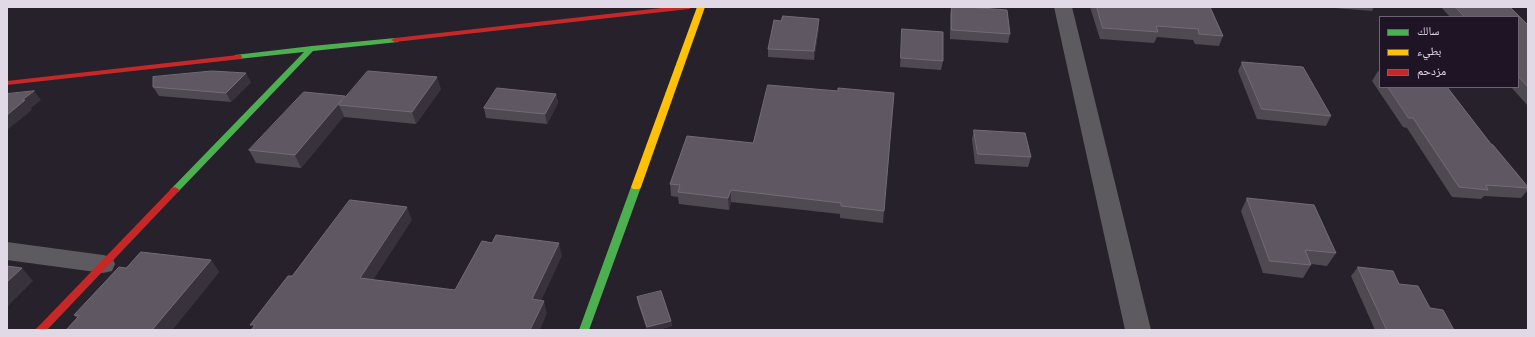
<!DOCTYPE html>
<meta charset="utf-8">
<style>
body{margin:0}
#map{position:relative;width:1535px;height:337px;overflow:hidden;background:#27212b;font-family:"Alegreya Sans","Noto Naskh Arabic",sans-serif}
canvas{display:block}
.frame{position:absolute;inset:0;border:8px solid #e1d9e6;pointer-events:none}
.legend{position:absolute;left:1379px;top:16px;width:140px;height:72px;box-sizing:border-box;background:#1f1425;border:1px solid #6d6372;margin:0;padding:5px 7px;list-style:none;font-size:12px;color:#e1d9e6}
.legend li{display:flex;align-items:center;gap:8px;height:20px}
.legend b{width:20px;border:1px solid #6d6372}
</style>
<div id="map">
<canvas width="1535" height="337"></canvas>
<div class="frame"></div>
<ul class="legend">
<li><b style="height:5px;background:#4caf50"></b>سالك</li>
<li><b style="height:5px;background:#ffc107"></b>بطيء</li>
<li><b style="height:5px;background:#c62828"></b>مزدحم</li>
</ul>
</div>
<script>
const context = document.querySelector('canvas').getContext('2d');
context.lineJoin = 'round';
function paint(path, color) { context.fillStyle = color; context.fill(path, 'evenodd'); }
function stroke(path, color, width, dash) { context.strokeStyle = color; context.lineWidth = width; context.lineCap = dash ? 'butt' : 'round'; context.setLineDash(dash || []); context.stroke(path); }
paint(new Path2D(`
 M 1054,7 L 1072,7 L 1151,330 L 1125,330 Z
 M 7,242 L 103,255 L 112,257 L 115,264 L 112,271 L 103,273 L 7,260 Z`), '#5d5b60');
paint(new Path2D(`
 M 395,38 L 399,40 L 398,42 L 313,51 L 178,192 L 172,192 L 170,190 L 172,188 L 304,52 L 238,59 L 235,59 L 234,57 L 235,55 L 312,46 Z
 M 636,184 L 641,187 L 589,330 L 579,330 L 631,187 Z`), '#4caf50');
paint(new Path2D(`
 M 697,7 L 705,7 L 641,187 L 639,189 L 633,189 L 631,187 Z`), '#ffc107');
paint(new Path2D(`
 M 670,7 L 693,7 L 689,9 L 395,42 L 391,40 L 395,38 Z
 M 238,55 L 241,55 L 242,57 L 241,59 L 7,85 L 7,81 Z
 M 175,187 L 180,190 L 178,192 L 47,330 L 35,330 L 172,188 Z`), '#c62828');
paint(new Path2D(`
 M 951,7 L 1010,34 L 1008,43 L 950,39 L 950,15 Z
 M 1090,7 L 1210,7 L 1223,36 L 1219,46 L 1195,44 L 1193,40 L 1157,37 L 1154,43 L 1100,39 Z
 M 1333,7 L 1374,7 L 1372,11 L 1334,8 Z
 M 1441,7 L 1510,7 L 1528,25 L 1528,106 L 1511,87 L 1518,87 L 1518,17 L 1450,17 Z
 M 819,27 L 814,60 L 768,57 L 768,49 Z
 M 902,29 L 943,61 L 941,70 L 900,67 Z
 M 1242,62 L 1331,116 L 1326,126 L 1257,119 L 1238,71 Z
 M 1378,71 L 1380,72 L 1380,87 L 1447,87 L 1491,144 L 1528,187 L 1528,190 L 1521,198 L 1484,196 L 1481,199 L 1452,197 L 1407,128 L 1403,127 L 1372,81 Z
 M 251,82 L 231,102 L 159,96 L 153,87 Z
 M 441,89 L 416,124 L 344,117 L 344,116 L 301,168 L 256,163 L 249,150 L 345,96 L 346,96 Z
 M 556,94 L 558,103 L 547,124 L 486,118 L 484,108 Z
 M 974,130 L 1031,157 L 1028,167 L 975,164 L 972,139 Z
 M 687,136 L 884,211 L 883,223 L 840,218 L 840,214 L 731,202 L 729,210 L 679,204 L 678,197 L 671,196 L 670,184 Z
 M 1247,198 L 1336,253 L 1327,266 L 1311,264 L 1311,265 L 1303,278 L 1263,273 L 1241,211 Z
 M 211,260 L 219,272 L 172,330 L 66,330 L 77,318 L 74,315 L 126,268 Z
 M 1358,267 L 1399,284 L 1430,308 L 1454,330 L 1375,330 L 1351,276 Z
 M 637,297 L 671,321 L 672,326 L 658,330 L 647,330 L 638,303 Z`), '#4f4952');
paint(new Path2D(`
 M 819,19 L 819,27 L 814,60 L 814,51 Z
 M 246,73 L 251,82 L 231,102 L 226,93 Z
 M 437,77 L 441,89 L 416,124 L 412,112 Z
 M 34,91 L 41,100 L 31,108 L 32,110 L 7,130 L 7,115 L 22,100 Z
 M 556,94 L 558,103 L 547,124 L 545,114 Z
 M 345,96 L 349,106 L 339,105 L 344,116 L 301,168 L 295,155 Z
 M 731,190 L 731,202 L 729,210 L 728,198 Z
 M 407,207 L 412,220 L 366,291 L 360,278 Z
 M 559,243 L 562,256 L 536,312 L 532,299 Z
 M 211,260 L 219,272 L 172,330 L 152,330 Z
 M 22,268 L 33,281 L 7,307 L 7,282 Z
 M 544,301 L 547,313 L 540,330 L 530,330 Z
 M 671,321 L 672,326 L 658,330 L 647,330 L 647,327 Z`), '#38323c');
const building = new Path2D(`
 M 952,7 L 967,7 L 1007,10 L 1010,34 L 952,30 Z
 M 1097,7 L 1210,7 L 1223,36 L 1199,34 L 1198,29 L 1156,26 L 1158,32 L 1103,28 Z
 M 1456,7 L 1510,7 L 1528,25 L 1528,87 L 1518,76 L 1518,17 L 1465,17 Z
 M 783,16 L 819,19 L 814,51 L 768,49 L 774,20 L 781,21 Z
 M 902,29 L 943,32 L 943,61 L 901,58 Z
 M 1242,62 L 1303,67 L 1331,116 L 1262,109 Z
 M 212,71 L 246,73 L 226,93 L 153,87 L 153,77 Z
 M 368,71 L 437,77 L 412,112 L 339,105 Z
 M 768,85 L 838,91 L 838,88 L 894,93 L 884,211 L 841,206 L 841,203 L 731,190 L 728,198 L 678,192 L 680,185 L 670,184 L 687,136 L 753,143 Z
 M 1388,87 L 1447,87 L 1491,144 L 1493,145 L 1528,187 L 1528,188 L 1486,185 L 1488,190 L 1459,187 L 1413,118 L 1409,118 Z
 M 497,88 L 556,94 L 545,114 L 484,108 Z
 M 34,91 L 22,100 L 25,100 L 7,115 L 7,94 Z
 M 304,92 L 345,96 L 295,155 L 249,150 Z
 M 974,130 L 1025,133 L 1031,157 L 978,154 Z
 M 1247,198 L 1314,205 L 1336,253 L 1305,250 L 1311,265 L 1270,261 Z
 M 350,200 L 407,207 L 360,278 L 455,290 L 482,241 L 492,243 L 496,235 L 559,243 L 532,299 L 544,301 L 530,330 L 251,330 L 255,325 L 250,325 L 288,276 L 292,276 Z
 M 141,252 L 211,260 L 152,330 L 66,330 L 79,316 L 74,315 L 119,267 L 126,268 Z
 M 7,266 L 22,268 L 7,282 Z
 M 1358,267 L 1393,271 L 1399,284 L 1418,286 L 1430,308 L 1443,310 L 1454,330 L 1387,330 Z
 M 661,291 L 671,321 L 647,327 L 637,297 Z`);
paint(building, '#5f5862');
stroke(building, '#736c77', 1);
</script>
